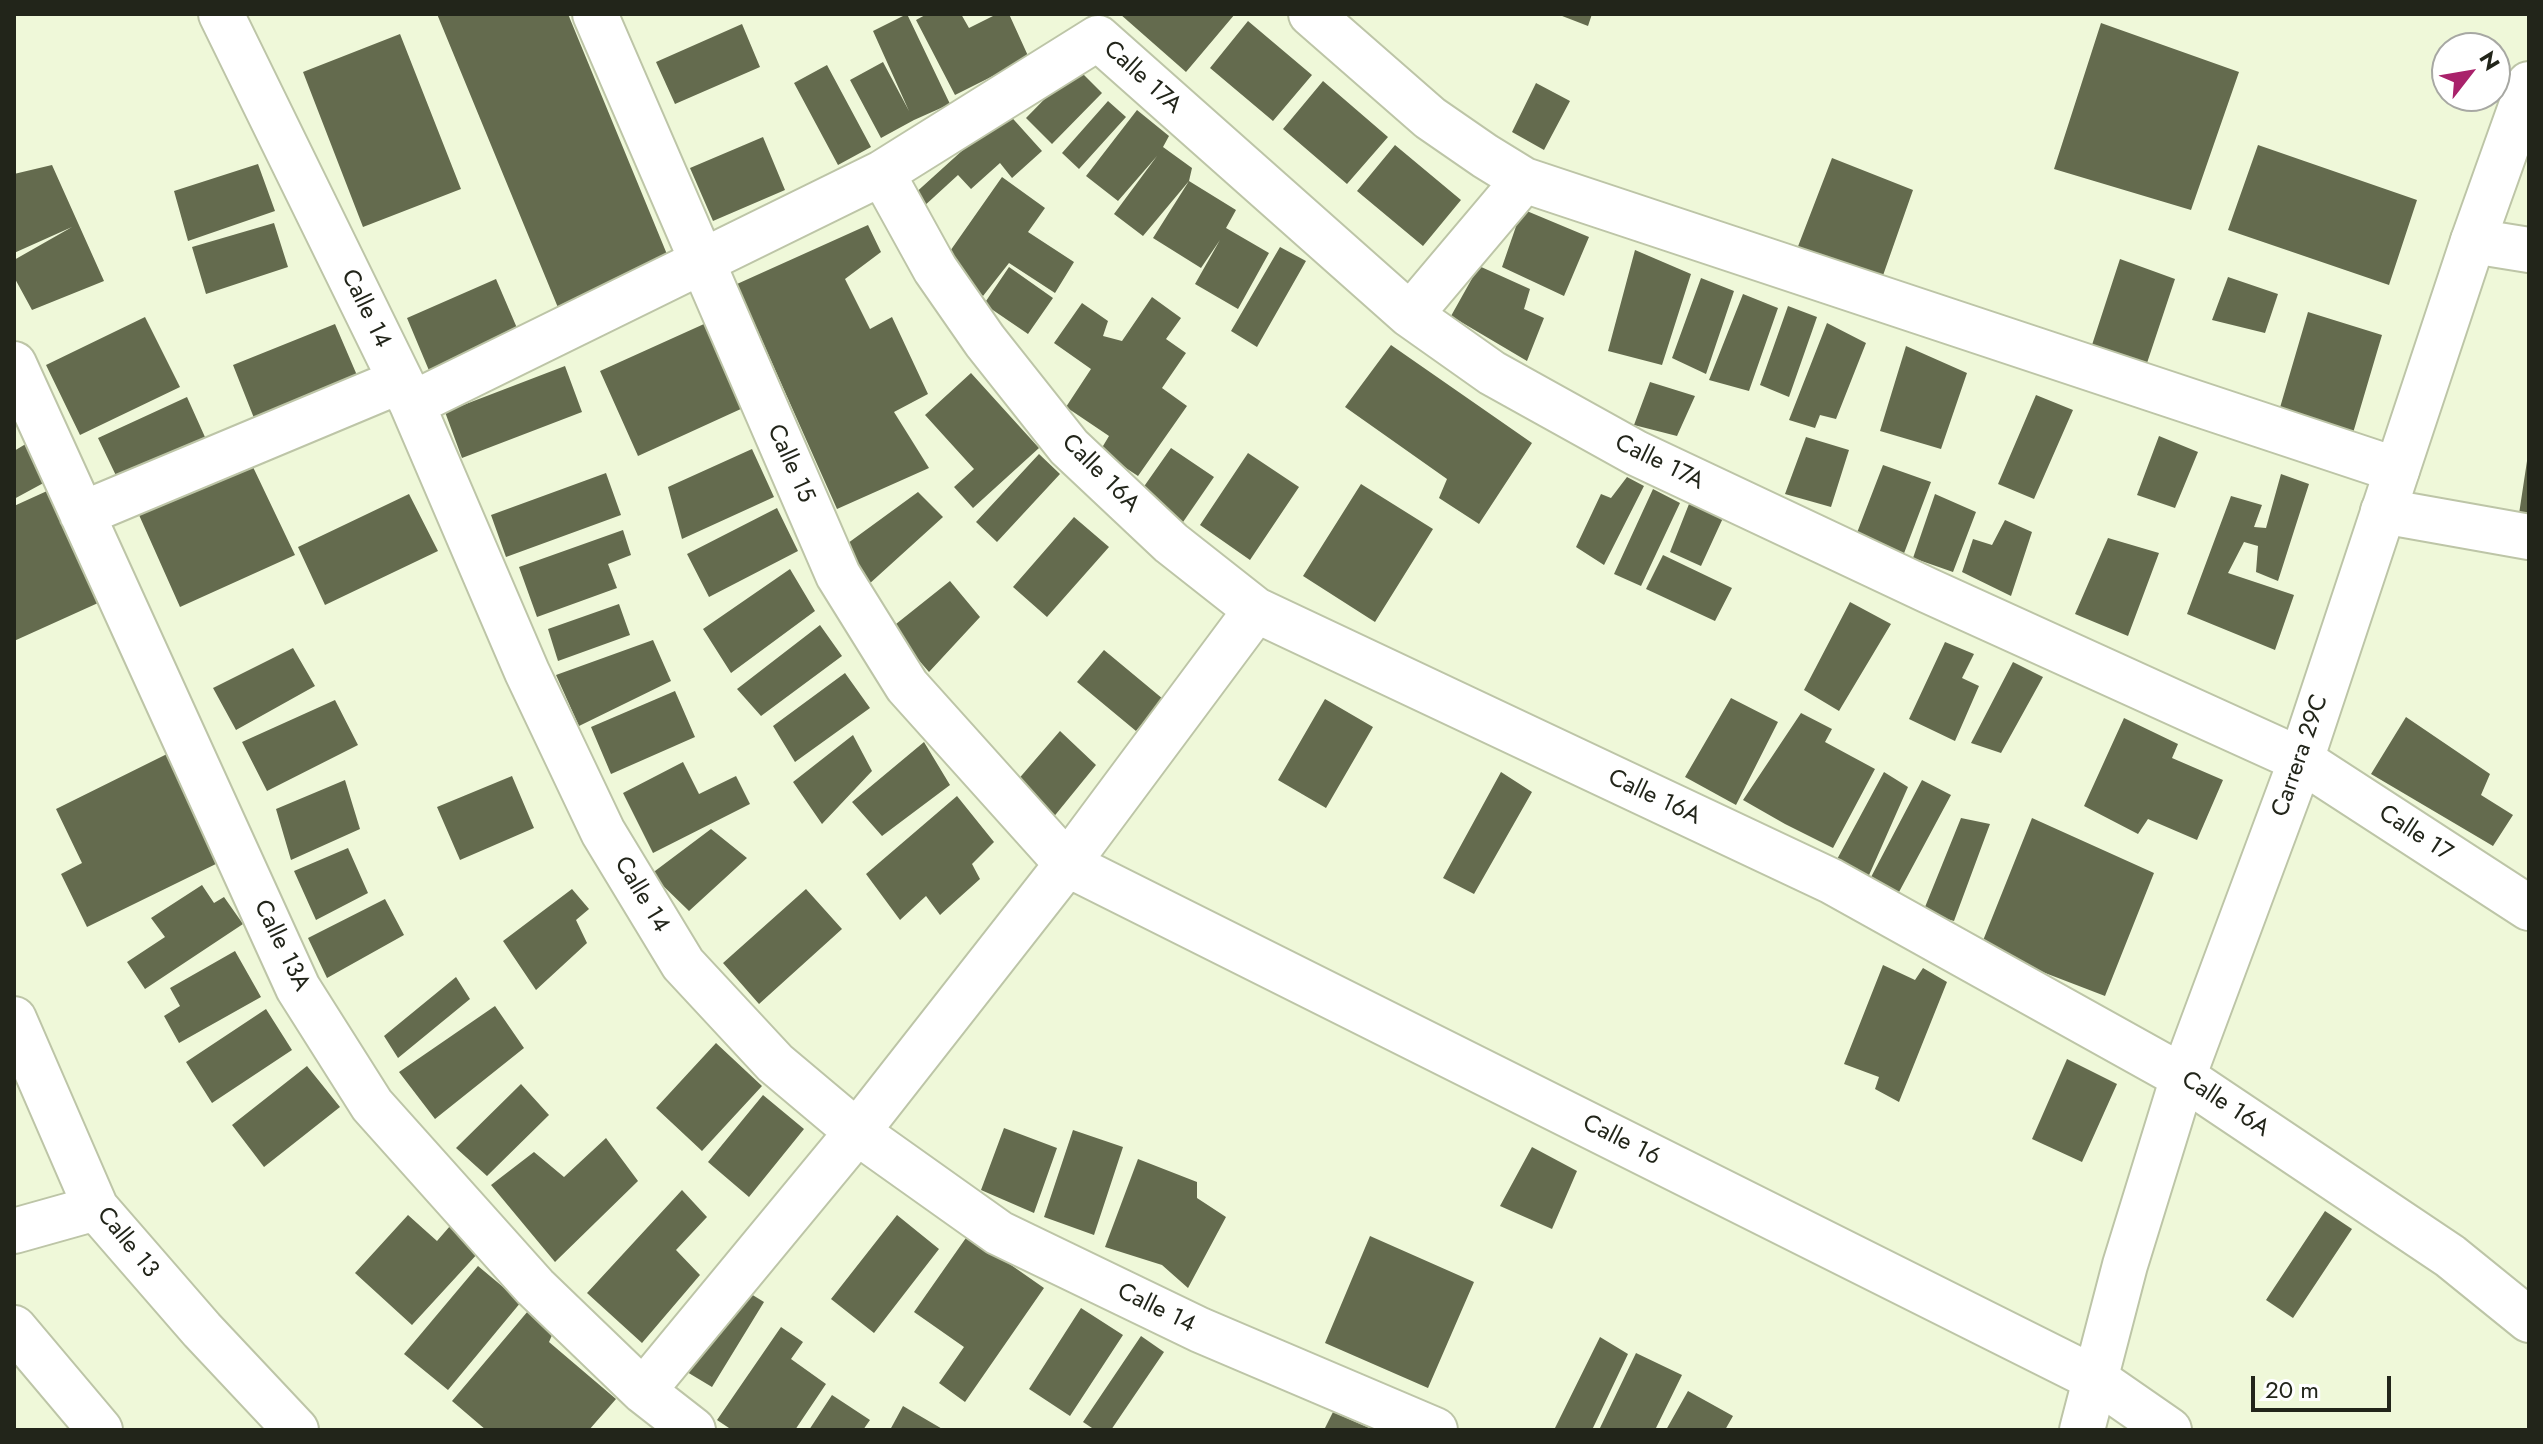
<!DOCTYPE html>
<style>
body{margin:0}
#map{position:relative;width:2543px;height:1444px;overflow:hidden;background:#eff8d9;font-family:Jost,sans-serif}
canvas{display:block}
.frame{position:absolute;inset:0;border:16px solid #22251a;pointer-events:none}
.north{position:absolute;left:2431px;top:32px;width:80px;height:80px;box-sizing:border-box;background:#fff;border:2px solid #a7a8a3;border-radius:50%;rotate:59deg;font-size:22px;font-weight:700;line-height:32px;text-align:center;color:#22251a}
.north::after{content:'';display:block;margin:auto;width:28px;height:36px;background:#a9226b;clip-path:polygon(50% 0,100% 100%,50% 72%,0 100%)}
.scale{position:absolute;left:2251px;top:1376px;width:140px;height:36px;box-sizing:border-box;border:4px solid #22251a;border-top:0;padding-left:10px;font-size:24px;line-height:28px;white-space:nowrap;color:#22251a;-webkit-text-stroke:6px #fff;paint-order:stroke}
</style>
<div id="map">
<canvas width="2543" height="1444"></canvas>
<div class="frame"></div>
<div class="north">N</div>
<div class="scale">20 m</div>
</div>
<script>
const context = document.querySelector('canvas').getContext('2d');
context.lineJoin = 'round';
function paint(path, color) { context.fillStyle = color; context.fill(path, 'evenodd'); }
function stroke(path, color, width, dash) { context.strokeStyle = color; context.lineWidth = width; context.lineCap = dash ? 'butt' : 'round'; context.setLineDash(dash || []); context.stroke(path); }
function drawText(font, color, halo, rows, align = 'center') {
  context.font = font + ' Jost,sans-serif'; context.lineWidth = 8; context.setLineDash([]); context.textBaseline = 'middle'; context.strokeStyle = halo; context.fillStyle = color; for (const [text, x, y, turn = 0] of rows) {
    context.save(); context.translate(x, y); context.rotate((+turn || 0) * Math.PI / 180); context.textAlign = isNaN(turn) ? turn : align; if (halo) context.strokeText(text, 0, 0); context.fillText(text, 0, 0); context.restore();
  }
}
paint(new Path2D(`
 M 437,14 L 568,14 L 671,264 L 559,310 Z
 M 907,14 L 950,104 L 914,120 L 881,138 L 850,80 L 883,62 L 909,111 L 873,31 Z
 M 927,14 L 961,14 L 969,28 L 997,14 L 1009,14 L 1029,58 L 955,95 L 916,20 Z
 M 1120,14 L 1235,14 L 1186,72 Z
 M 1557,14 L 1592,14 L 1588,26 Z
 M 1248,21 L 1312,75 L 1273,121 L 1210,68 Z
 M 2101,23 L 2239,72 L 2191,210 L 2054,169 Z
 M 742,24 L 760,67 L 675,104 L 656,62 Z
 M 400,34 L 461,189 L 363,227 L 303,72 Z
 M 827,65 L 871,147 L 838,165 L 794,83 Z
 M 1076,67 L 1102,93 L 1052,144 L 1026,118 Z
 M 1323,81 L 1388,137 L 1347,184 L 1283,129 Z
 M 1536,83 L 1570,101 L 1544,150 L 1512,132 Z
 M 1108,101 L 1126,117 L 1079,169 L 1062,153 Z
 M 1137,110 L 1169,136 L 1163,147 L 1192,168 L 1189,181 L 1236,210 L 1226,228 L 1269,253 L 1238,309 L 1195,284 L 1220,240 L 1201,268 L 1153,238 L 1189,181 L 1143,236 L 1114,214 L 1157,156 L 1118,201 L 1086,176 Z
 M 1006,111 L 1042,151 L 1012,178 L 1000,163 L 971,189 L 958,175 L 922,208 L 912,196 Z
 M 763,137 L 785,190 L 713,221 L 690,168 Z
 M 1395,145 L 1461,200 L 1423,246 L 1357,191 Z
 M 2258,145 L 2417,200 L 2389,285 L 2228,230 Z
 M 1832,158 L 1913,190 L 1880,284 L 1797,249 Z
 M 258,164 L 275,211 L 188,241 L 174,191 Z
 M 52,165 L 104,281 L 32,310 L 14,277 L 14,260 L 72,227 L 14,253 L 14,174 Z
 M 1002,177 L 1045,208 L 1028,232 L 1074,262 L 1055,293 L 1009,263 L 983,296 L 941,264 Z
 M 1522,209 L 1589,237 L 1564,296 L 1502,267 Z
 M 274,223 L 288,267 L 206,294 L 192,247 Z
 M 868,225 L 881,252 L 845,279 L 870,329 L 892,317 L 928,394 L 894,412 L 929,468 L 837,509 L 737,284 Z
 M 1280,247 L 1306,261 L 1257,347 L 1231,331 Z
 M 1635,250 L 1691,274 L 1662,365 L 1608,351 Z
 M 2120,259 L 2175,279 L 2145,369 L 2091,348 Z
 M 1479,266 L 1530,289 L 1524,309 L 1544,318 L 1527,361 L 1451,316 Z
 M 1009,267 L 1053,298 L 1028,334 L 984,304 Z
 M 2228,277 L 2278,294 L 2265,333 L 2212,320 Z
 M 1701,278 L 1734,291 L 1706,374 L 1672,358 Z
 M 496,279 L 523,342 L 433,380 L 407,318 Z
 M 1743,294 L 1778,308 L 1749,391 L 1709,380 Z
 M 1152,297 L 1181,318 L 1166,339 L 1186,353 L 1162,388 L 1187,406 L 1138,476 L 1100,451 L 1109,436 L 1066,407 L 1091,369 L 1054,343 L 1082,303 L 1108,321 L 1103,336 L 1122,341 Z
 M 1788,306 L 1817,317 L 1789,397 L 1760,385 Z
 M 2308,312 L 2382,335 L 2353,433 L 2279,411 Z
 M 145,317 L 180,387 L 80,435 L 46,365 Z
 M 1827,323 L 1866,343 L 1836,419 L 1820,415 L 1815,428 L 1789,420 Z
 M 335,324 L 359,380 L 254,418 L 233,365 Z
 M 704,324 L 743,408 L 638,456 L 600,371 Z
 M 1391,345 L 1532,443 L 1479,524 L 1439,498 L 1447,479 L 1345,407 Z
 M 1906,346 L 1967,373 L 1941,449 L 1880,431 Z
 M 565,366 L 582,412 L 462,458 L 445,412 Z
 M 971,373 L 1039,448 L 973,508 L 954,487 L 974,469 L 925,415 Z
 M 1650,382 L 1695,396 L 1677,436 L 1634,425 Z
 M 2036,395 L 2073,410 L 2034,499 L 1998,484 Z
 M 187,397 L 209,446 L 121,486 L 98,438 Z
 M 2159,436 L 2198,452 L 2175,508 L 2137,495 Z
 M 1806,437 L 1849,450 L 1831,507 L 1785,494 Z
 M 29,442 L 49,480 L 14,499 L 14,451 Z
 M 1171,448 L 1214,477 L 1181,525 L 1138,495 Z
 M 752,449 L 774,497 L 682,539 L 668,487 Z
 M 1248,453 L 1299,487 L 1250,560 L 1200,525 Z
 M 1039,454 L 1060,474 L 997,542 L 976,522 Z
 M 2527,461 L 2529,462 L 2529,515 L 2519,514 Z
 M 1883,465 L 1931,482 L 1903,556 L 1855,538 Z
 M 253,467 L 295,555 L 180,607 L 139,515 Z
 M 606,473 L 621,515 L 506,557 L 491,515 Z
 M 2281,474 L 2309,484 L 2278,581 L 2256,572 L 2258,546 L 2244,542 L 2228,573 L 2294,595 L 2275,650 L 2187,614 L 2231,496 L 2262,505 L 2254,527 L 2266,528 Z
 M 1627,477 L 1644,486 L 1604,565 L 1576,547 L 1601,494 L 1611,498 Z
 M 1361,484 L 1433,529 L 1375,622 L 1303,576 Z
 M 1653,489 L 1680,503 L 1641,586 L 1614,574 Z
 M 47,491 L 98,603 L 14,641 L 14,506 Z
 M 918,492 L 943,517 L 868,585 L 844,546 Z
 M 409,494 L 438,551 L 325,605 L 298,547 Z
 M 1935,494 L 1976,512 L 1953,572 L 1913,558 Z
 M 1689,504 L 1723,518 L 1701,566 L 1670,552 Z
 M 777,508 L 798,551 L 709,597 L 687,554 Z
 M 1074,517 L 1109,547 L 1047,617 L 1013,587 Z
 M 2005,520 L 2032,532 L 2011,596 L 1962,572 L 1973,539 L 1992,545 Z
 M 623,530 L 631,555 L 608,564 L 617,588 L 537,617 L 519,567 Z
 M 2108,538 L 2159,553 L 2128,636 L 2075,614 Z
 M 1663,555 L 1732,588 L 1715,621 L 1646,589 Z
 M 790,569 L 815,611 L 731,673 L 703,629 Z
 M 950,581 L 980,617 L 929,672 L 891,628 Z
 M 1850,602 L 1891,624 L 1839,711 L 1804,690 Z
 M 619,604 L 630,635 L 558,661 L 548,629 Z
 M 820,625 L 842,656 L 761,716 L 737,689 Z
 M 653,640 L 671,681 L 579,726 L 556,675 Z
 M 1945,642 L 1974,654 L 1962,678 L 1979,686 L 1955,741 L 1909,719 Z
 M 293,648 L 315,686 L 236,730 L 213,688 Z
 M 1104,650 L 1163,699 L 1136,731 L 1077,682 Z
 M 2013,662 L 2043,677 L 2001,753 L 1971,743 Z
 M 845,673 L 870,708 L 795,762 L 773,726 Z
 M 675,691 L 695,737 L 611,774 L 591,727 Z
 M 1731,698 L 1778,722 L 1736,805 L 1685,777 Z
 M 1325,699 L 1373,727 L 1326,808 L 1278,780 Z
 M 335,700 L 358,745 L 267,791 L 242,742 Z
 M 1801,713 L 1832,729 L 1825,742 L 1875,769 L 1833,848 L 1785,824 L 1743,800 Z
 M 2406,717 L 2490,774 L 2481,795 L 2513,815 L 2493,846 L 2371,774 Z
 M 2124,718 L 2178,744 L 2172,758 L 2223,780 L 2197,840 L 2148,819 L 2138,834 L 2084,806 Z
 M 1060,731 L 1096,765 L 1052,819 L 1016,782 Z
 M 853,735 L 872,771 L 822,824 L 793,782 Z
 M 924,742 L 950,785 L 882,836 L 852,802 Z
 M 169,753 L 222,861 L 87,927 L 61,874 L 82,863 L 56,809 Z
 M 683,762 L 699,794 L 736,776 L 750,804 L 653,853 L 623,793 Z
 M 1501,772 L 1532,792 L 1474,894 L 1443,878 Z
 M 1884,772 L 1908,787 L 1862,891 L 1828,876 Z
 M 512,776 L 534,828 L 460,860 L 437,807 Z
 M 345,780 L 360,829 L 291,860 L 276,809 Z
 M 1922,780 L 1951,795 L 1899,892 L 1870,879 Z
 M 957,796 L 994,842 L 972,864 L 980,879 L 940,915 L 926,896 L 900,920 L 866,874 Z
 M 1961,818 L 1990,824 L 1954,921 L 1923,912 Z
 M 2032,818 L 2154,873 L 2105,996 L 1980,948 Z
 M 711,829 L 747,858 L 689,911 L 651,874 Z
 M 348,848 L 368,893 L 316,920 L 294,871 Z
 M 202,885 L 214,903 L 224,897 L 243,924 L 145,989 L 127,962 L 165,937 L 151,918 Z
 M 572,889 L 589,909 L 576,920 L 587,943 L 536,990 L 503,941 Z
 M 806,889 L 842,929 L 759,1004 L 723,963 Z
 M 385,899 L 404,935 L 327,978 L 308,938 Z
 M 235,951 L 261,997 L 179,1043 L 164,1016 L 180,1006 L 170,988 Z
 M 1883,965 L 1915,980 L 1923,968 L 1947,982 L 1899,1102 L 1875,1089 L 1879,1077 L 1844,1064 Z
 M 456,977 L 470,999 L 398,1058 L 384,1036 Z
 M 495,1006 L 524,1048 L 435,1119 L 399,1072 Z
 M 266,1009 L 292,1050 L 212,1103 L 186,1062 Z
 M 716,1043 L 762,1086 L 702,1151 L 656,1108 Z
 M 2067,1059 L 2117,1084 L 2082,1162 L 2032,1139 Z
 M 307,1066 L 340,1107 L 264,1167 L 232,1125 Z
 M 521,1084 L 549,1115 L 487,1176 L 456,1148 Z
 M 763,1095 L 804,1129 L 749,1197 L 708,1162 Z
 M 1004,1128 L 1057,1148 L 1034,1213 L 981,1190 Z
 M 1073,1130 L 1123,1147 L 1094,1235 L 1044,1217 Z
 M 606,1138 L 638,1181 L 555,1262 L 491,1185 L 534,1152 L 564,1177 Z
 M 1532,1147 L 1577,1171 L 1552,1229 L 1500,1206 Z
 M 1138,1159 L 1197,1182 L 1197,1198 L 1226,1217 L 1188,1288 L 1162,1265 L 1105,1247 Z
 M 682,1190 L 707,1217 L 676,1250 L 700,1275 L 642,1343 L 587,1293 Z
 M 2325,1211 L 2352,1229 L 2293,1318 L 2266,1300 Z
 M 408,1215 L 437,1241 L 450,1226 L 479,1252 L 412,1325 L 355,1273 Z
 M 897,1215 L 939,1249 L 874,1333 L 831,1299 Z
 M 968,1235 L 1044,1288 L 965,1402 L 939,1383 L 964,1347 L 914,1312 Z
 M 1370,1236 L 1474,1282 L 1428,1388 L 1325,1343 Z
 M 478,1266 L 521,1302 L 448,1390 L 404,1354 Z
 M 738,1286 L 764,1302 L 712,1387 L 687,1372 Z
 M 1081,1308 L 1123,1335 L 1070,1416 L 1029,1389 Z
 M 528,1311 L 553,1333 L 549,1342 L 616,1399 L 589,1430 L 486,1430 L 452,1401 Z
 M 781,1327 L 803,1342 L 791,1359 L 826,1384 L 795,1430 L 732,1430 L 717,1420 Z
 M 1141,1336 L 1164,1352 L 1111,1430 L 1095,1430 L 1083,1422 Z
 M 1600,1337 L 1628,1354 L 1592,1430 L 1554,1430 Z
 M 1636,1353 L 1682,1375 L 1655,1430 L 1599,1430 Z
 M 1688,1391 L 1733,1416 L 1725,1430 L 1666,1430 Z
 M 832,1395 L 870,1420 L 863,1430 L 809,1430 Z
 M 903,1406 L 944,1430 L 890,1430 Z
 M 1333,1412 L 1374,1430 L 1324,1430 Z`), '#646b4e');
const minor = new Path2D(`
 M 221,14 L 412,404 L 527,672 L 603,832 L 683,964 L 775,1063 L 857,1132 L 999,1233 L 1200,1330 L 1435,1430
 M 595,14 L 838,575 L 907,686 L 1067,864 L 2094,1378 L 2169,1430
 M 1311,14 L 1430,118 L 1485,156 L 1524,180 L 2397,470
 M 882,173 L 935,269 L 985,341 L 1069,447 L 1171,543 L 1256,610 L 1831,881 L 2183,1077 L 2450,1256 L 2529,1320
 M 2473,241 L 2529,250
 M 1410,315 L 1524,180
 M 14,364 L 298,988 L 372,1105 L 535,1287 L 643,1391 L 693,1430
 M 412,404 L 882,173 L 1098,38 L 1410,315 L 1492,373 L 1636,453 L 1929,591 L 2301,760 L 2529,908
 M 2383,511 L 2529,537
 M 82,514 L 400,381
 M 14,1019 L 96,1208 L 202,1330 L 296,1430
 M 14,1231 L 96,1208
 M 14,1328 L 100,1430
 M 643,1391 L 857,1132 L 1067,864 L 1256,610`);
const tertiary = new Path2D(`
 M 2082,1430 L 2125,1265 L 2183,1077 L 2301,760 L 2473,241 L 2529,84`);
stroke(minor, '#bdc5a7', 48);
stroke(tertiary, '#bdc5a7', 48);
stroke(minor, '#fff', 44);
stroke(tertiary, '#fff', 44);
drawText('24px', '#22251a', '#fff', [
 ["Calle 17A",1142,78,42],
 ["Calle 14",365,309,64],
 ["Calle 17A",1659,463,26],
 ["Calle 15",790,464,66],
 ["Calle 16A",1100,474,45],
 ["Carrera 29C",2301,756,-71],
 ["Calle 16A",1654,798,25],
 ["Calle 17",2415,834,33],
 ["Calle 14",641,895,59],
 ["Calle 13A",281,946,64],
 ["Calle 16A",2225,1105,33],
 ["Calle 16",1621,1141,27],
 ["Calle 13",127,1243,51],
 ["Calle 14",1156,1309,26]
]);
</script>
